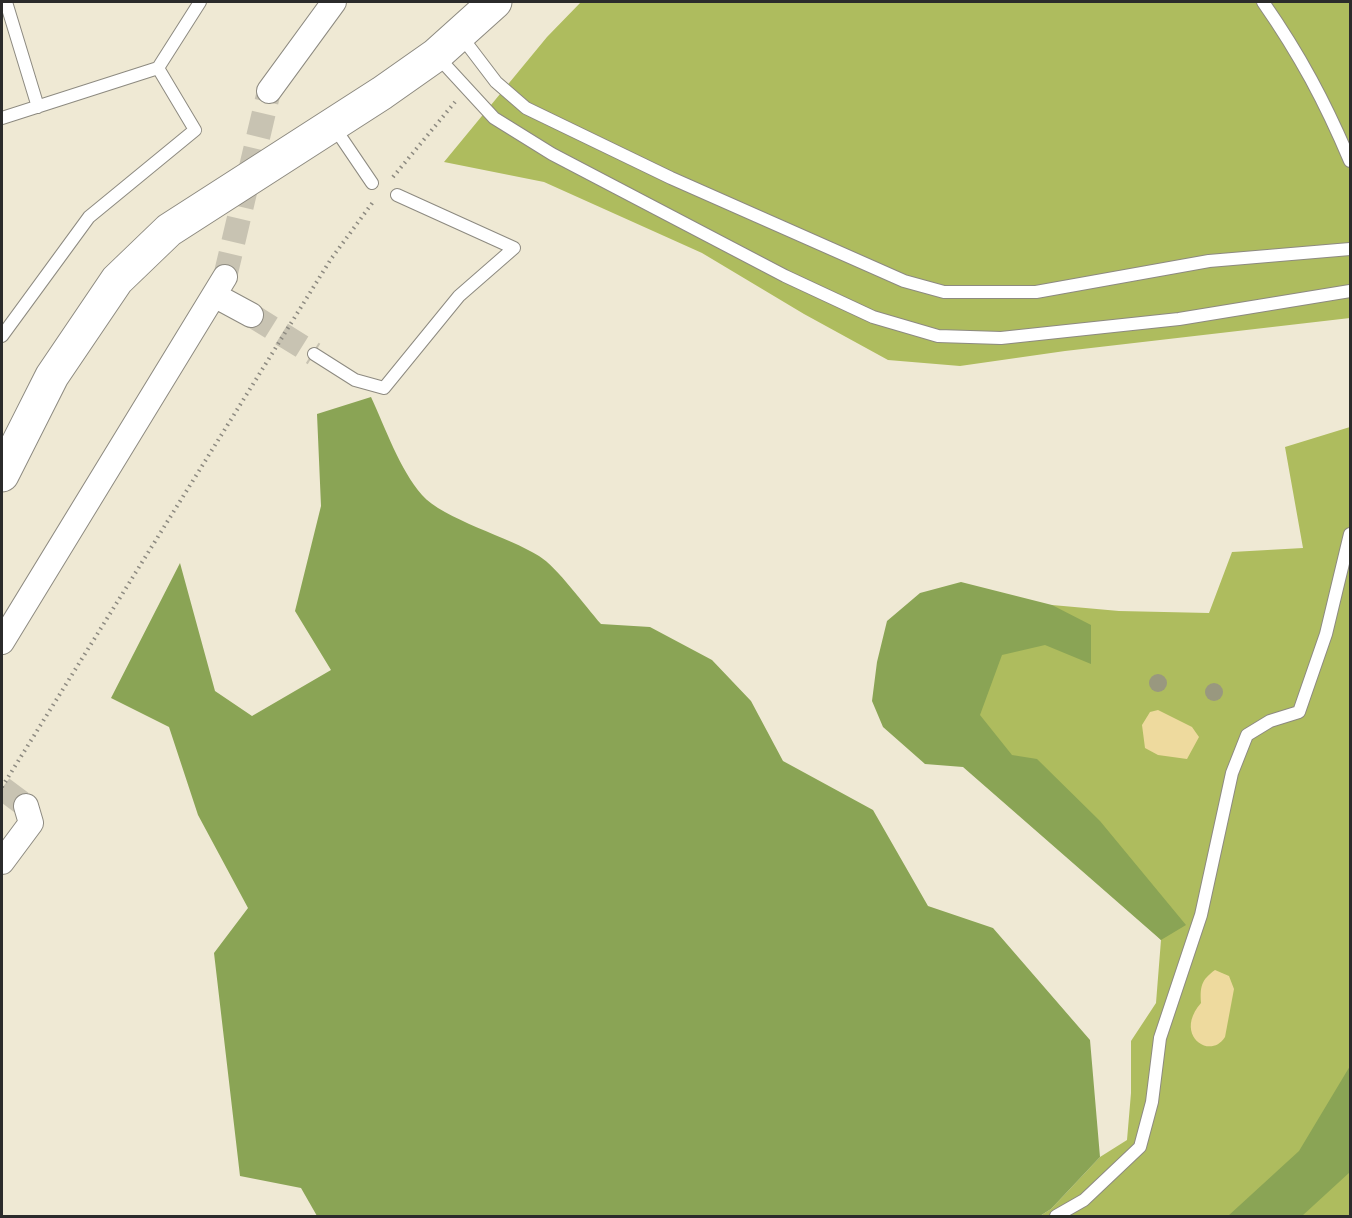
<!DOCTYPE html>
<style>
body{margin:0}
#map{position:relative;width:1352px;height:1218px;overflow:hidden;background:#efe9d4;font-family:"Balsamiq Sans",sans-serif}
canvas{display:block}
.frame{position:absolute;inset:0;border:3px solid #2b2b2b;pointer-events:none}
</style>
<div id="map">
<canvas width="1352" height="1218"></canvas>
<div class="frame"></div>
</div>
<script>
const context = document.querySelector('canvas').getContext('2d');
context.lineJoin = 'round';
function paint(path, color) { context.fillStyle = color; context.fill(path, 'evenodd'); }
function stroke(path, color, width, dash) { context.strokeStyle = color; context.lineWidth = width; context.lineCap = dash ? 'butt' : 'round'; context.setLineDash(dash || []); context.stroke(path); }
paint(new Path2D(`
 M 581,2 L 1350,2 L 1350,318 L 1065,351 L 960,366 L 888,360 L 804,314 L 702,253 L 544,182 L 444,162 L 547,37 Z
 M 1350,427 L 1350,1216 L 1040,1216 L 1051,1209 L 1100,1157 L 1127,1140 L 1131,1093 L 1131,1041 L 1156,1003 L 1161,940 L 1052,823 L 962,743 L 955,617 L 1052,605 L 1119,611 L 1209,613 L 1232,552 L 1303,548 L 1285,447 Z`), '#aebc5e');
paint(new Path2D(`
 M 371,397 C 385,427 400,470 422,495 C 443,519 509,537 539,556 C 557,567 585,606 601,624 L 650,627 L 712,660 L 751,701 L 783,761 L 873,810 L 928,906 L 993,928 L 1090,1040 L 1100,1157 L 1051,1209 L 1040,1216 L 317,1216 L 301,1188 L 240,1176 L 214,953 L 248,908 L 198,815 L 169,727 L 111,698 L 180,563 L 215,691 L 252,716 L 331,670 L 295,611 L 321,506 L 317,414 Z
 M 961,582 L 1052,605 L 1091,625 L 1091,664 L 1045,645 L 1002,655 L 980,715 L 1012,755 L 1037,759 L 1100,821 L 1186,925 L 1161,940 L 963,767 L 925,764 L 883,727 L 872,701 L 877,662 L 887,621 L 920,593 Z
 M 1350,1066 L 1350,1172 L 1302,1216 L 1228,1216 L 1299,1151 Z`), '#8aa455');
paint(new Path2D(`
 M 1158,710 L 1192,727 L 1199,737 L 1187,759 L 1158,755 L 1145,748 L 1142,725 L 1150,712 Z
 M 1215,970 L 1229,976 L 1234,989 L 1225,1037 C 1210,1061 1173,1035 1201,1003 C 1200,987 1201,980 1215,970 Z`), '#eeda9e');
stroke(new Path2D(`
 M 225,277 L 269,91
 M 251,315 L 314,354
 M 2,788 L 26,806`), '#c8c3b2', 24, [24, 12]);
const lane = new Path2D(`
 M 6,2 L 38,107
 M 1263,2 C 1300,55 1325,102 1350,161
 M 461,36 L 496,82 L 526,108 L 671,178 L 904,281 L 944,292 L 1036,292 L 1209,261 L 1350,249
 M 436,55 L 494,118 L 552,154 L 785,276 L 873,317 L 938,336 L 1001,338 L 1179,319 L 1350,291
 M 2,118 L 158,68 L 200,2
 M 334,127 L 372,183
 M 2,336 L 89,217 L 195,130 L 158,68
 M 314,354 L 355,380 L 384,388 L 459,296 L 514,248 L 397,195
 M 1056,1216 L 1084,1200 L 1140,1147 L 1152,1102 L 1160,1038 L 1201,915 L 1232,773 L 1247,735 L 1270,721 L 1299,712 L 1326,634 L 1350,534`);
const street = new Path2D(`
 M 269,91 L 334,2
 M 214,295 L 251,315
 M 2,642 L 225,277
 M 2,862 L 31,823 L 26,806`);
const secondary = new Path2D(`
 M 2,475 L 52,376 L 117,280 L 169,230 L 382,93 L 436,55 L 495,2`);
stroke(lane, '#8d8a80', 14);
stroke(street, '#8d8a80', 26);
stroke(secondary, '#8d8a80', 35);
stroke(new Path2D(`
 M 393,177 L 455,102
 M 2,787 L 331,259 L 373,202`), '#8d8a80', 4, [1.5, 4.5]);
stroke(lane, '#fff', 12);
stroke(street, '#fff', 24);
stroke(secondary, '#fff', 33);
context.fillStyle = '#99987f';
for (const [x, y] of [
 [1158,683],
 [1214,692]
]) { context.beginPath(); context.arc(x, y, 9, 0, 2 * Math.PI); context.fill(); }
</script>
